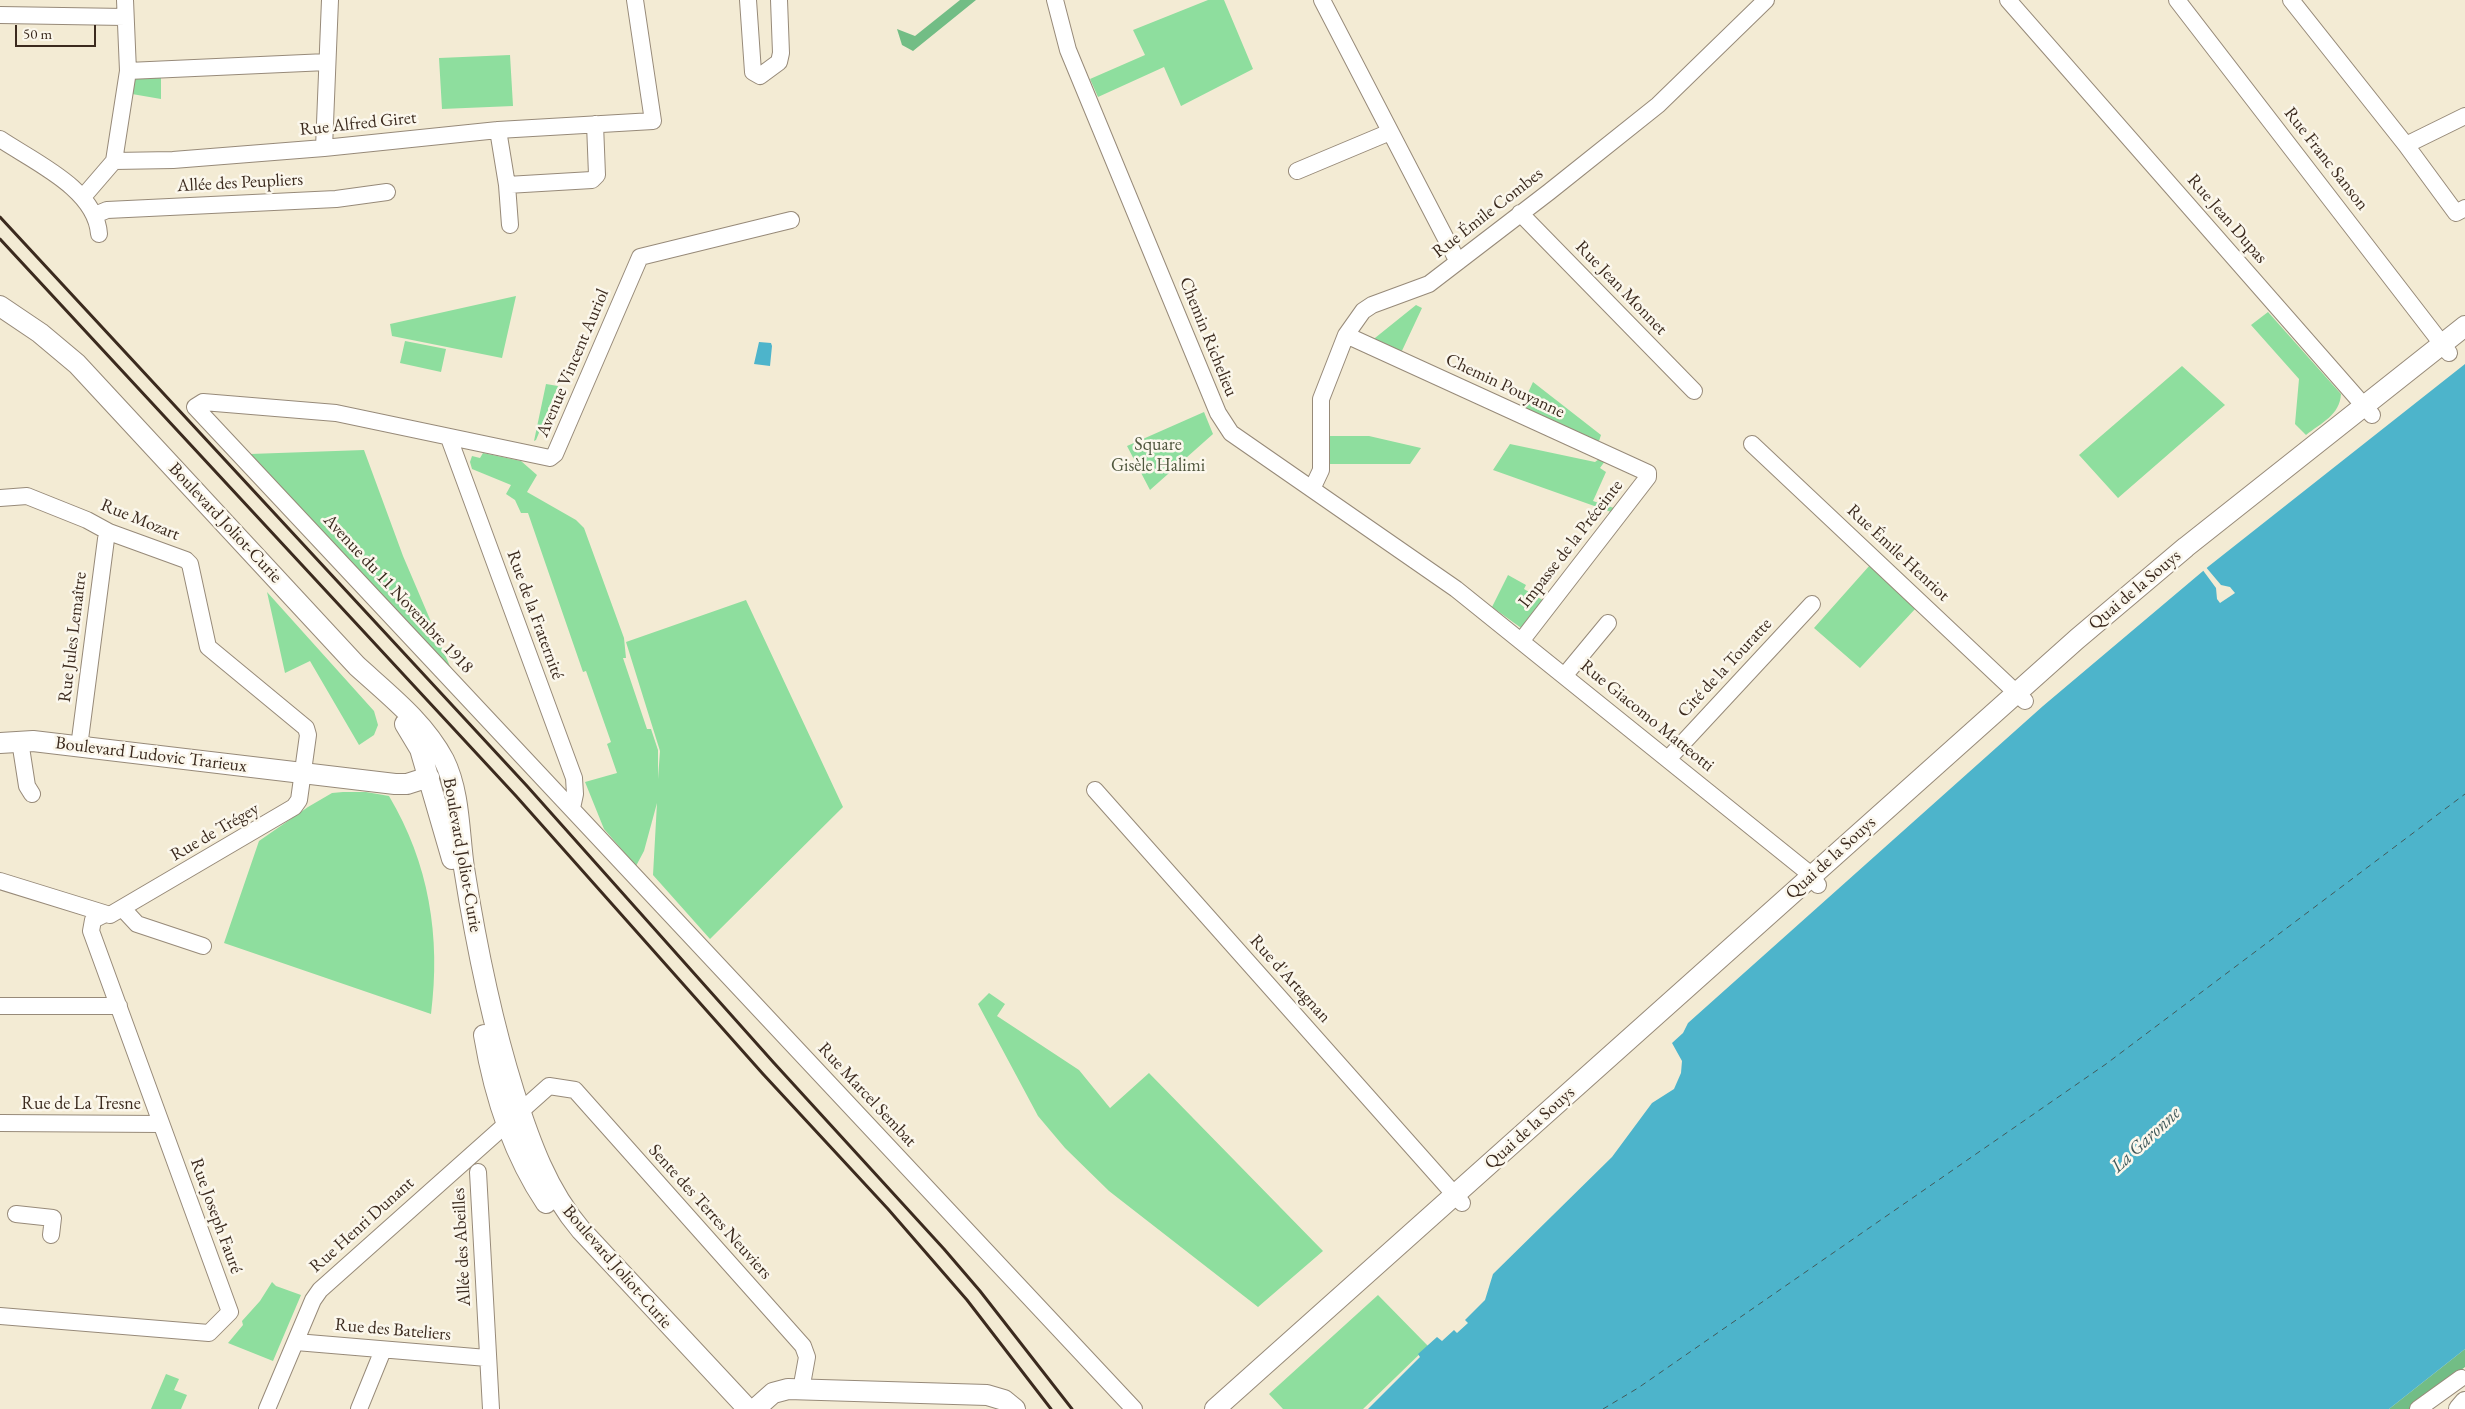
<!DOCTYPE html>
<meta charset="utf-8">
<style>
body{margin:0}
#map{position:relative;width:2465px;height:1409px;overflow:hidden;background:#f3ebd4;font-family:"EB Garamond",serif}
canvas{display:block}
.scale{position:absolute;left:15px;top:25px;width:81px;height:22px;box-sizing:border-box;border:2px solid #3b2a1e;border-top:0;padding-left:6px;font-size:15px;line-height:18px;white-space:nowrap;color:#3b2a1e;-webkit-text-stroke:4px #fbf7ec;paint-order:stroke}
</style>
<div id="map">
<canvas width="2465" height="1409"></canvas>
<div class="scale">50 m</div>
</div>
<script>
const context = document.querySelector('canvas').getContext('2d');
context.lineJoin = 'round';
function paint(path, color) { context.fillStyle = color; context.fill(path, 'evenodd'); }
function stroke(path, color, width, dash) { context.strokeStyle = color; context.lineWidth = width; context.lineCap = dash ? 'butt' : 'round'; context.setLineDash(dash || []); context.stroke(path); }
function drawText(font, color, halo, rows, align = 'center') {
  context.font = font + ' "EB Garamond",serif'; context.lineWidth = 5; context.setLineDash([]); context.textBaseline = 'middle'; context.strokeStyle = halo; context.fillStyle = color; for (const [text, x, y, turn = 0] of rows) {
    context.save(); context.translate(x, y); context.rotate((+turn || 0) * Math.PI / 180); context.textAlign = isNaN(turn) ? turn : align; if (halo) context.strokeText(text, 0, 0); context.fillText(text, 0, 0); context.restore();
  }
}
paint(new Path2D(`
 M 1208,0 L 1224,0 L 1253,69 L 1181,106 L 1164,67 L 1098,97 L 1090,79 L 1145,55 L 1133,30 Z
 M 510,55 L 513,106 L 442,109 L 439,58 Z
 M 135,77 L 161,77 L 161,99 L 132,94 Z
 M 516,296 L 502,358 L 392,336 L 390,324 Z
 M 1416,305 L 1422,308 L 1400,355 L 1370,342 Z
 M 2268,312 L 2341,394 C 2340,415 2321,423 2306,435 L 2295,424 L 2299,379 L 2251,325 Z
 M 405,341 L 446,349 L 441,372 L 400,363 Z
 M 2182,366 L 2225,405 L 2118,498 L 2079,455 Z
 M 1533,382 L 1601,435 L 1598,444 L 1521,408 Z
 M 546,384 L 558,386 L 536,440 L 534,441 Z
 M 1204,412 L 1213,434 L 1150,490 L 1127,446 Z
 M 1328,436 L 1369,436 L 1421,448 L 1410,464 L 1328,464 Z
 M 1510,444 L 1595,462 L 1599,459 L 1605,461 L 1600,468 L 1606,472 L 1593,501 L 1617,509 L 1614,513 L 1493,470 Z
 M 364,450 L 403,556 L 455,678 L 250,454 Z
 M 483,453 L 521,461 L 537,475 L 527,492 L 576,520 L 584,528 L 624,638 L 626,658 L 623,658 L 647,729 L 651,729 L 658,750 L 658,779 L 660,751 L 626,642 L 746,600 L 843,807 L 710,939 L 653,875 L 657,803 L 644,851 L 636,866 L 604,829 L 585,782 L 617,773 L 607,744 L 611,742 L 586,671 L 583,672 L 528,513 L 521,513 L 515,500 L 506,494 L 511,485 L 472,469 L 470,462 L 472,456 L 480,458 Z
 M 1870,565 L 1916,608 L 1860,668 L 1814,628 Z
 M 1508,575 L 1526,585 L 1524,589 L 1546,602 L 1524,630 L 1492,607 Z
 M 267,592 L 374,711 L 378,725 L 374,735 L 359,745 L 310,661 L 285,673 Z
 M 343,792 L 366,792 L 389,796 C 429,863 441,937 431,1014 L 224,943 L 259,841 L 308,807 L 332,793 Z
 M 989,993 L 1005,1004 L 997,1016 L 1079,1070 L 1110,1108 L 1149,1073 L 1323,1251 L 1258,1307 L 1109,1191 L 1065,1148 L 1038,1116 L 978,1004 Z
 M 272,1282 L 276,1286 L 301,1295 L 273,1361 L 228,1343 L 243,1325 L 242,1321 L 260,1301 Z
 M 1378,1295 L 1428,1346 L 1363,1409 L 1283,1409 L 1269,1394 Z
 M 166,1374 L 179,1379 L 174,1390 L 187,1395 L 181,1409 L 151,1409 Z`), '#8ede9e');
paint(new Path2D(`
 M 960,0 L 976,0 L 913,51 L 902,45 L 897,29 L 915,36 Z
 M 2465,1349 L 2465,1367 L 2410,1409 L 2389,1409 Z`), '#72bd85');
paint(new Path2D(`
 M 759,342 L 771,343 L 772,346 L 770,366 L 754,364 Z
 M 2465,364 L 2465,1349 L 2389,1409 L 1368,1409 L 1420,1357 L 1418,1354 L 1437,1337 L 1442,1341 L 1454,1330 L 1457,1333 L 1468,1323 L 1465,1320 L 1485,1300 L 1493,1274 L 1612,1157 L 1652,1103 L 1674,1089 L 1681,1073 L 1682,1061 L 1672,1043 L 1683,1033 L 1688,1023 L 2043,706 L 2209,566 Z`), '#4db4cb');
paint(new Path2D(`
 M 2205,566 L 2221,585 L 2230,587 L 2235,593 L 2220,603 L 2217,599 L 2216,588 L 2202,569 Z`), '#f3ebd4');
stroke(new Path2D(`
 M 1603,1409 L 1638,1388 L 2106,1064 L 2465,794`), '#415a5b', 1, [6, 5]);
const minor = new Path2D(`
 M 748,0 L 753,72 L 760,76 L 779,62 L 781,53 L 779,0
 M 1055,0 L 1068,50 L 1218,413 L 1231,433 L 1456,589 L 1805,870 L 1818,885
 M 1322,0 L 1458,262
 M 2008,0 L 2372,415
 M 2177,0 L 2449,353
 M 2291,0 L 2406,145 L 2456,213 L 2465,208
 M 0,15 L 125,17
 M 128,71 L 327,62
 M 498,130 L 507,185 L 510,225
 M 0,139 C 34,162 96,189 99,234
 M 2406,145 L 2465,116
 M 324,148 L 330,0
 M 114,161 L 128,71 L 125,0
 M 1297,171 L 1390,132
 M 507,185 L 592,180 L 597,175 L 595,124
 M 83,197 L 114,161 L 173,160 L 324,148 L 498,130 L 653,121 L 635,0
 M 1520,213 L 1694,391
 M 95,215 L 107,210 L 336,199 L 387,192
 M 791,220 L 640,257 L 555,454 L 550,458 L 336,413 L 203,402 L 195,407 L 1134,1409
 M 1346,335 L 1648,473 L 1648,477 L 1522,640
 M 449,438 L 574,778 L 575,794 L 572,808
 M 1752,444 L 2025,701
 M 1312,489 L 1321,470 L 1321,399 L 1346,335 L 1363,311 L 1372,305 L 1429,284 L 1549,192 L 1658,105 L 1766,0
 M 0,498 L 27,496 L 87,520 L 109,532 L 186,560 L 190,564 L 208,647 L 306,728 L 308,735 L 299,800 L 294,807 L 110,915 L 0,881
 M 1565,675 L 1608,623
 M 20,741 L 27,786 L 32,794
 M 79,747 L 106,539 L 109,532
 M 1668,759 L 1812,604
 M 1095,790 L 1462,1203
 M 123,909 L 137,924 L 203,946
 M 0,1006 L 119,1006
 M 0,1123 L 161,1124
 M 478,1172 L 491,1409
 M 16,1214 L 53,1218 L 51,1235
 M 0,1316 L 209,1333 L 230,1312 L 91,931 L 93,920 L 103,915
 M 296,1342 L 487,1358
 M 267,1409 L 313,1300 L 320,1290 L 549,1086 L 575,1090 L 803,1346 L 807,1357 L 801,1390
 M 359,1409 L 383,1350
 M 2418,1409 L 2461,1378`);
const major = new Path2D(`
 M 0,306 L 40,333 L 77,364 L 357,666 C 389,695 424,722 444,760 C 460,792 459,834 464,868 C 476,944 491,1019 514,1092 C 530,1142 547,1190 581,1230 L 748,1409
 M 405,724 L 420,749 L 452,859
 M 0,743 L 33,741 L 395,784 L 407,784 L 429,777
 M 484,1035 C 494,1095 512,1152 546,1203
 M 755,1409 L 773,1393 L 788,1389 L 987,1395 L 1004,1400 L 1015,1409
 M 1215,1409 L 2077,639 L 2186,547 L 2465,326
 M 2459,1409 L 2465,1402`);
stroke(minor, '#978a79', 18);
stroke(major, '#978a79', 22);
stroke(minor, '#fff', 16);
stroke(major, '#fff', 20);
stroke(new Path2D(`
 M 0,217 L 527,786 L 774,1063 L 944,1249 L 980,1291 L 1072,1409
 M 0,239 L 516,796 L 763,1074 L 888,1209 L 967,1300 L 1051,1409`), '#3b2a1e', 3);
drawText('18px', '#3b2a1e', '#fbf7ec', [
 ["Rue Alfred Giret",358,124,-6],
 ["Rue Franc Sanson",2326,159,52],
 ["Allée des Peupliers",240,183,-3],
 ["Rue Émile Combes",1488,213,-38],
 ["Rue Jean Dupas",2227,219,49],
 ["Rue Jean Monnet",1621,288,46],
 ["Chemin Richelieu",1208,337,68],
 ["Avenue Vincent Auriol",573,363,-67],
 ["Chemin Pouyanne",1505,386,25],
 ["Rue Mozart",140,520,22],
 ["Boulevard Joliot-Curie",225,523,47],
 ["Impasse de la Préceinte",1571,544,-52],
 ["Rue Émile Henriot",1898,553,43],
 ["Quai de la Souys",2135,590,-40],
 ["Avenue du 11 Novembre 1918",398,594,47],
 ["Rue de la Fraternité",535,615,70],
 ["Rue Jules Lemaître",73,637,-83],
 ["Cité de la Touratte",1725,668,-47],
 ["Rue Giacomo Matteotti",1647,716,39],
 ["Boulevard Ludovic Trarieux",151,755,7],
 ["Rue de Trégey",215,832,-30],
 ["Boulevard Joliot-Curie",462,855,80],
 ["Quai de la Souys",1831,858,-42],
 ["Rue d'Artagnan",1290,979,48],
 ["Rue Marcel Sembat",867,1095,47],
 ["Rue de La Tresne",81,1104],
 ["Quai de la Souys",1530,1128,-42],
 ["Sente des Terres Neuviers",710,1212,48],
 ["Rue Joseph Fauré",216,1216,70],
 ["Rue Henri Dunant",362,1225,-42],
 ["Allée des Abeilles",462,1247,-93],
 ["Boulevard Joliot-Curie",617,1267,49],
 ["Rue des Bateliers",393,1330,5]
]);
drawText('18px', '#50573e', '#fbf7ec', [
 ["Square",1158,445],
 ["Gisèle Halimi",1158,466]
]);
drawText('italic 19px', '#415a5b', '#fbf7ec', [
 ["La Garonne",2146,1140,-43]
]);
</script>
